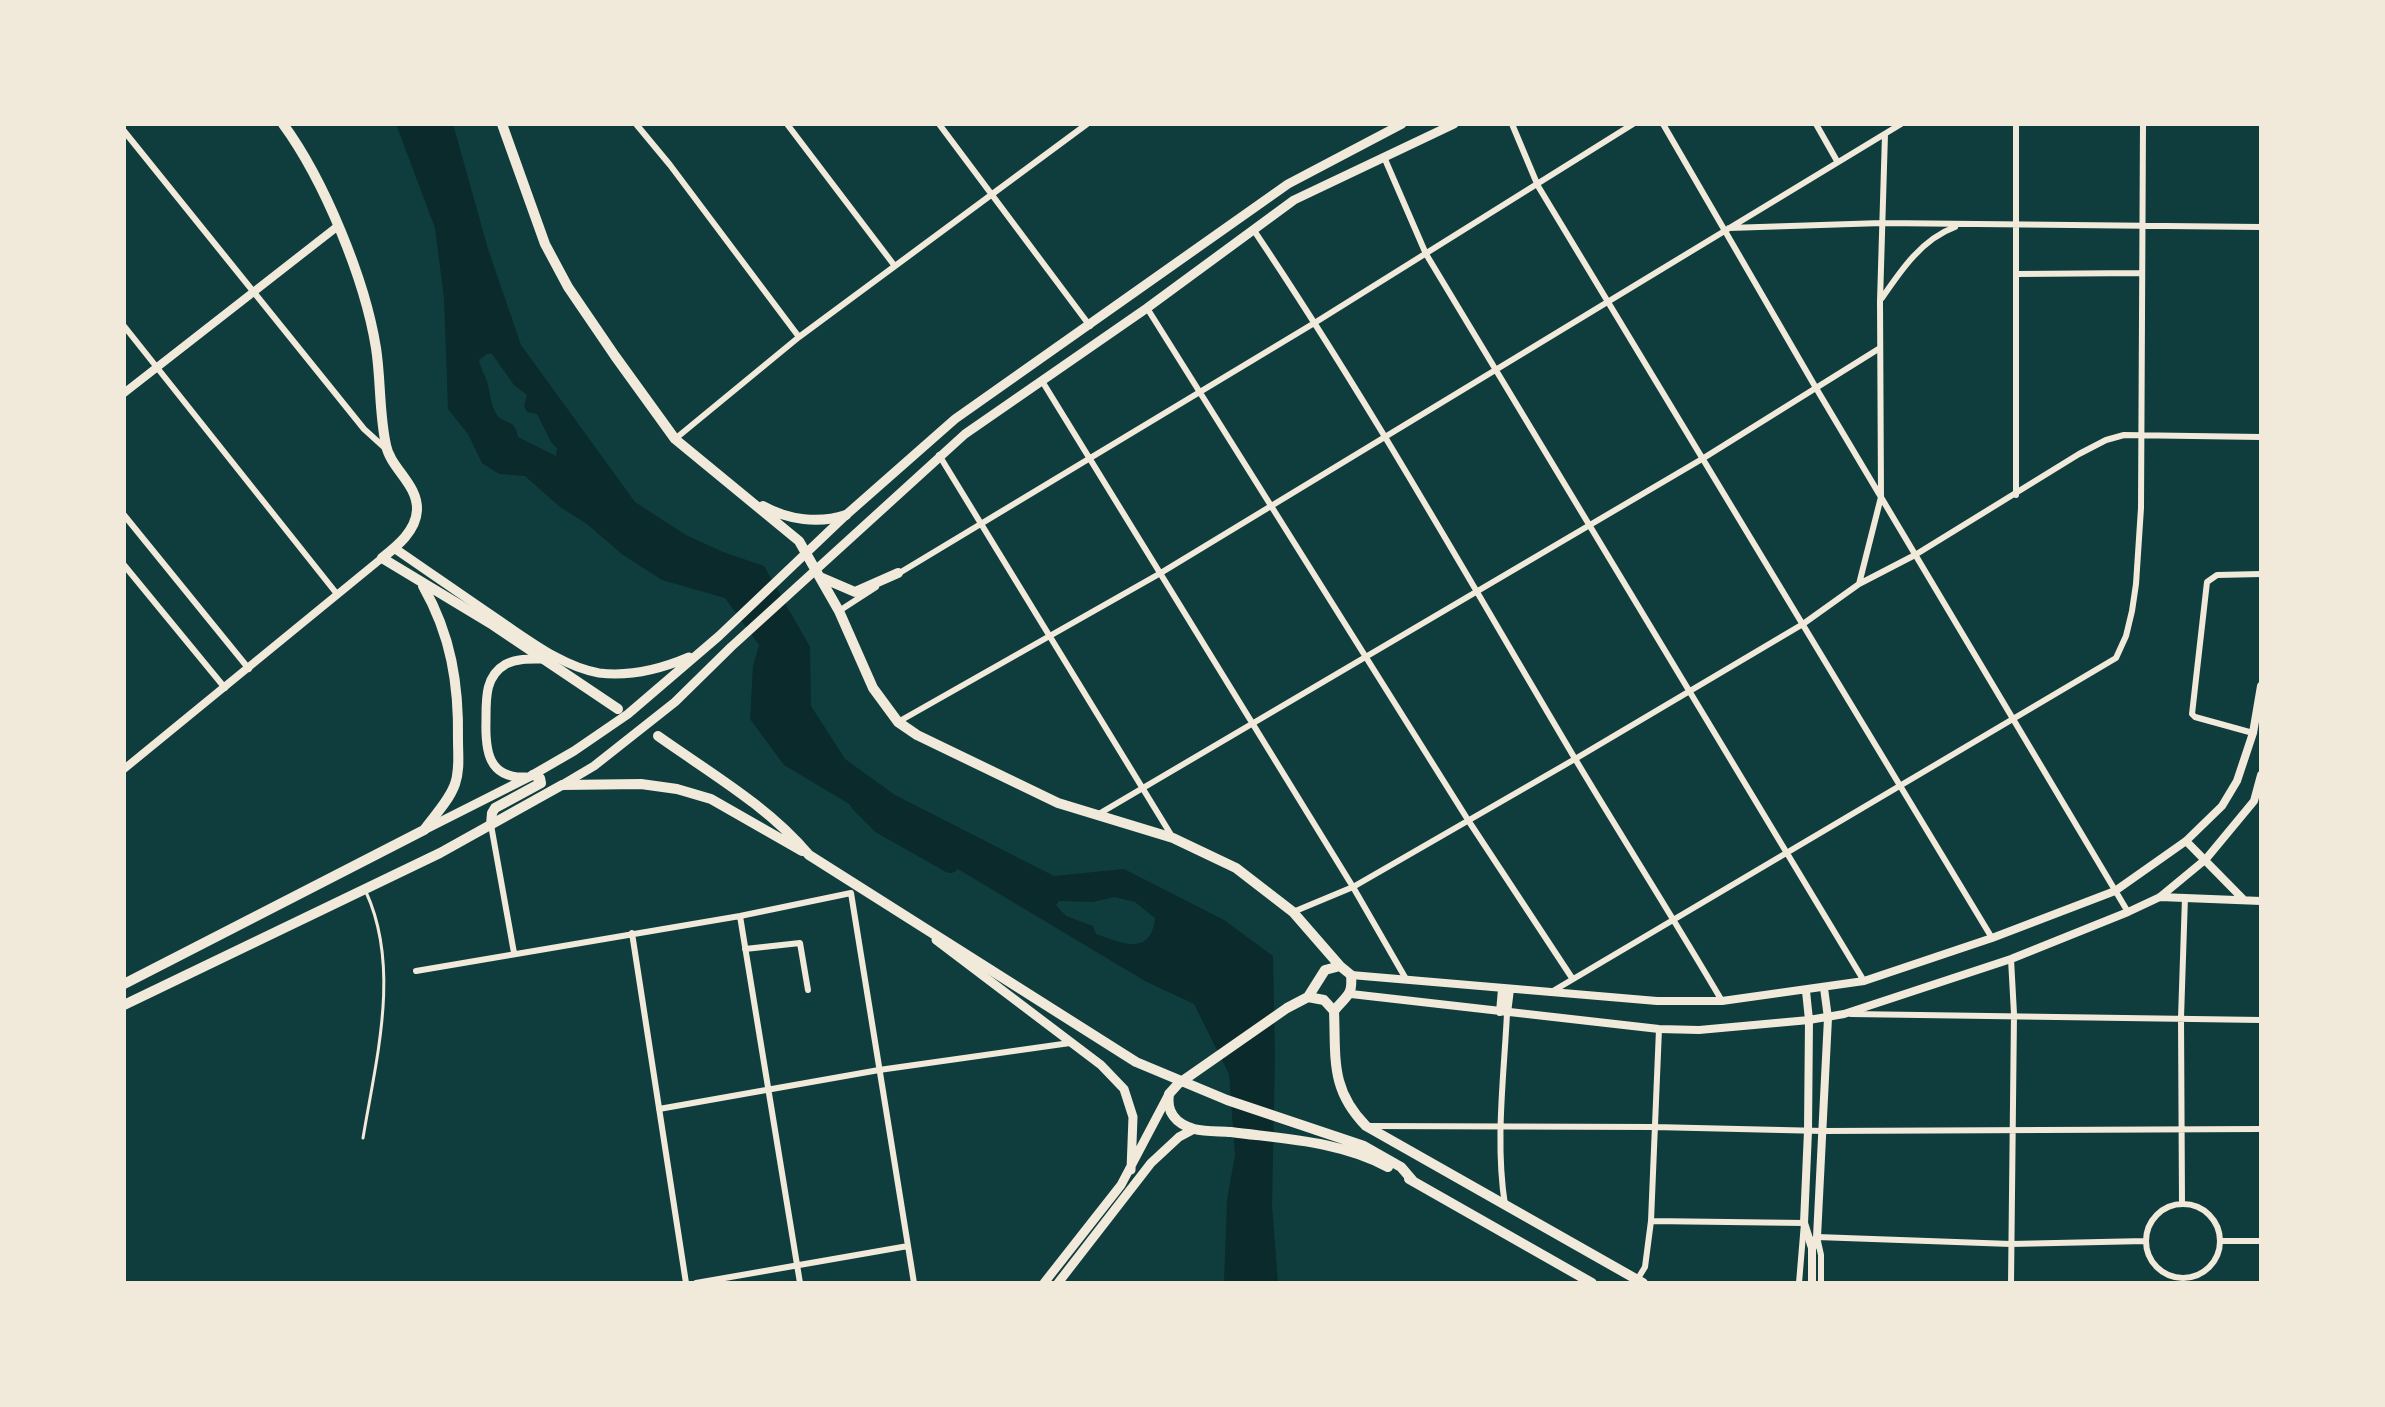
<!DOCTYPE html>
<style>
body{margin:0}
#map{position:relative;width:2385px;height:1407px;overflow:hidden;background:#0f3d3e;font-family:"Noto Sans",sans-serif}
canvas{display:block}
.frame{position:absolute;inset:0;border:126px solid #f1e9da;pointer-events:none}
</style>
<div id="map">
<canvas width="2385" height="1407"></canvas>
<div class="frame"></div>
</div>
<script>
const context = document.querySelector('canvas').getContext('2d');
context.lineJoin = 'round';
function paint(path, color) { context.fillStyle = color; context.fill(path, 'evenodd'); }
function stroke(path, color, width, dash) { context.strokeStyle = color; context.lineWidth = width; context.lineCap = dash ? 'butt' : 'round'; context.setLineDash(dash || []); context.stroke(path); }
paint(new Path2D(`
 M 396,124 L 453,124 L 488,249 L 521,345 L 635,502 L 686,535 L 723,552 L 764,566 L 810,647 L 811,706 L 845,759 L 895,795 L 1054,876 L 1124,869 L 1224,920 L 1273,956 L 1275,1056 L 1272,1205 L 1278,1283 L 1224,1283 L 1227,1200 L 1235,1155 L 1229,1074 L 1194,1004 L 1145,981 L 784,765 L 750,719 L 753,666 L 759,645 L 725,598 L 662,580 L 623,555 L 587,524 L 560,507 L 525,476 L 499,474 L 482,463 L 468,434 L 448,409 L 444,298 L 435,228 ZM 487,354 L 492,354 L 514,385 L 527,395 L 524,406 L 527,412 L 537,414 L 551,442 L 557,448 L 556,456 L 518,437 C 515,418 505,425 497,415 C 491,406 490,394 488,385 C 486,376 481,370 479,360 ZM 1114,897 L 1135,902 L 1155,918 C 1151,956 1123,944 1096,934 L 1093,926 L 1066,916 L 1056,905 L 1059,901 L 1093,902 Z`), '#0a2a2b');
stroke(new Path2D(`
 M 859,803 L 881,825 L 950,864`), '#0a2a2b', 18);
stroke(new Path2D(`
 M 363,1138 C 376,1059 401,968 366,892`), '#f1e9da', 3);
stroke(new Path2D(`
 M 636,124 L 670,165 L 799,337
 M 787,124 L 894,265
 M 939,124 L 1090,326
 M 1512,124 L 1538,186 L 1992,938
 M 1663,124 L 1816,388 L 2128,912
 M 1816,124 L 1837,161
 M 124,131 L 364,429 L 386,449
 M 1384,157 L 1426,254 L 1864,981
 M 1729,228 L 1882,223 L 2261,227
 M 1253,229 C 1368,400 1469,580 1574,757 C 1623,839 1674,919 1722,1001
 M 2017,274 L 2140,273
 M 1882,298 C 1901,270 1922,239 1955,227
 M 1147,308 L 1468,820 L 1572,978
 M 124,326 L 337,594
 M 1042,381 L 1353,887 L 1406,979
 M 675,439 L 799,337 L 1087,124
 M 939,455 L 1173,838
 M 2016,495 L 2016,124
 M 124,515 L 249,669
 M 124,565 L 225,688
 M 896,575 L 1316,322 L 1633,124
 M 1859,584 L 1881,497 L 1880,301 L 1885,134
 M 839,611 L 876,587
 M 898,722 L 1159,574 L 1901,124
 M 2253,733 L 2195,717 L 2192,714 L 2207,582 L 2217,575 L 2261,574
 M 1097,815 L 1702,459 L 1880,348
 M 491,825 L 514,953
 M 851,893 L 914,1283
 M 1293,912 L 1353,887 L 1575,759 L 1803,624 L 1859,584 L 1915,555 L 2079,454 L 2106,440 L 2124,435 L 2261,437
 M 740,916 L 800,1283
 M 632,933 L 686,1283
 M 745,949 L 800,943 L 808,990
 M 2011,959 L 2014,1014 L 2011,1283
 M 416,971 L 740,916 L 851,893
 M 1553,991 L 2116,658 L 2126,636 L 2132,611 L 2136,584 L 2141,508 L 2143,124
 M 1851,1014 L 2261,1020
 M 659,1109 L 879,1070 L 1070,1043
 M 1369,1126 L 1654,1127 L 1823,1131 L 2261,1129
 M 2182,1204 L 2181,1018 L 2185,897
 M2146 1241a37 37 0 1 1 74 0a37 37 0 1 1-74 0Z
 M 1505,1205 C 1495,1142 1504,1076 1507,1013
 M 1651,1221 L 1804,1223 L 1799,1283
 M 2220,1241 L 2261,1241
 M 1637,1280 L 1645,1267 L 1651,1221 L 1659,1029
 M 696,1283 L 908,1246
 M 1821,1283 L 1821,1255 L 1817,1237 L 2011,1244 L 2145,1241`), '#f1e9da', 6);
stroke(new Path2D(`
 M 124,393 L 338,226
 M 124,769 L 382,558
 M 2186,841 L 2244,900
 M 2160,897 L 2261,901
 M 1351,975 L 1657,1001 L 1722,1001 L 1864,981 L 1992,938 L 2115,891 L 2186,841 L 2222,806 L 2237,781 L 2253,733 L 2261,686
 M 1806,991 L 1809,1020 L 1808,1131 L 1804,1223 L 1812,1248 L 1812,1283
 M 1351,994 L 1659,1029 L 1699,1030 L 1809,1020 L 1844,1014 L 2011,959 L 2128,912 L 2160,897 L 2206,859 L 2254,801 L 2261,775
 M 1500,1012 L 1502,989
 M 1507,1013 L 1510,989
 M 1813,1247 L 1817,1237 L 1828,1018 L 1824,988`), '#f1e9da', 8);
stroke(new Path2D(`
 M 394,548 C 432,574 469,600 506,625 C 534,644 565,667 599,673 C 631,677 661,669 689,657
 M 526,777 C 488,779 485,750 486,720 C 486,698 485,676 506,664 C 518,658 532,659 544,659
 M 562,785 L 594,766 L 675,702 L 731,647 L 965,434 L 1147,308 L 1294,200 L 1454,124
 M 424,830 L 529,777 L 574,751 L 628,714 L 719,636 L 846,515 L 955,419 L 1288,184 L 1402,124
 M 936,940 L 1101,1065 L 1124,1089 L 1133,1117 L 1131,1170
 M 1044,1283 L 1121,1185 L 1169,1094
 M 1058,1283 L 1151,1163 L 1179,1137 L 1194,1129`), '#f1e9da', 9);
stroke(new Path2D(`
 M 283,124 C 324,180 365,279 376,348 C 381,380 379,413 386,445 C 390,468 418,484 417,510 C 416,531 397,546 382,558 L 493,625 L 618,709
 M 502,124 L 545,244 L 568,287 L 615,356 L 675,439 L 799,541 L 839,611 L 873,688 L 898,722 L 917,735 L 1058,803 L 1173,838 L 1236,868 L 1293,912 L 1340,966
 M 763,506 C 788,520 819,524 846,515
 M 820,577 L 855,592 L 898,573
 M 658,736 C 710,773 768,806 809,855 L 1136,1062 L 1227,1100 L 1364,1146 L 1401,1167 L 1413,1181
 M 491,825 L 492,813 L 495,808 L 541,783 L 540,778 L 533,775
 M 124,984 L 424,830 C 434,816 449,801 455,784 C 460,770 458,755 458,741 C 459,684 451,635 423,586
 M 1308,997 L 1287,1008 L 1178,1084 L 1169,1094 C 1166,1112 1176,1124 1194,1129 C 1206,1132 1220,1131 1231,1132 C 1284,1139 1340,1141 1388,1167
 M 1308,997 L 1325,970 L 1340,966 L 1351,975 C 1353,997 1346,995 1334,1011
 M 1308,997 L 1324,1000 L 1334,1011
 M 124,1005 L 440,853 L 562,785 L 641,784 L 677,789 L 711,799 L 802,851
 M 1334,1011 C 1336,1059 1330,1089 1366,1126 L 1643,1283
 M 1409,1179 L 1592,1283`), '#f1e9da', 10);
</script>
